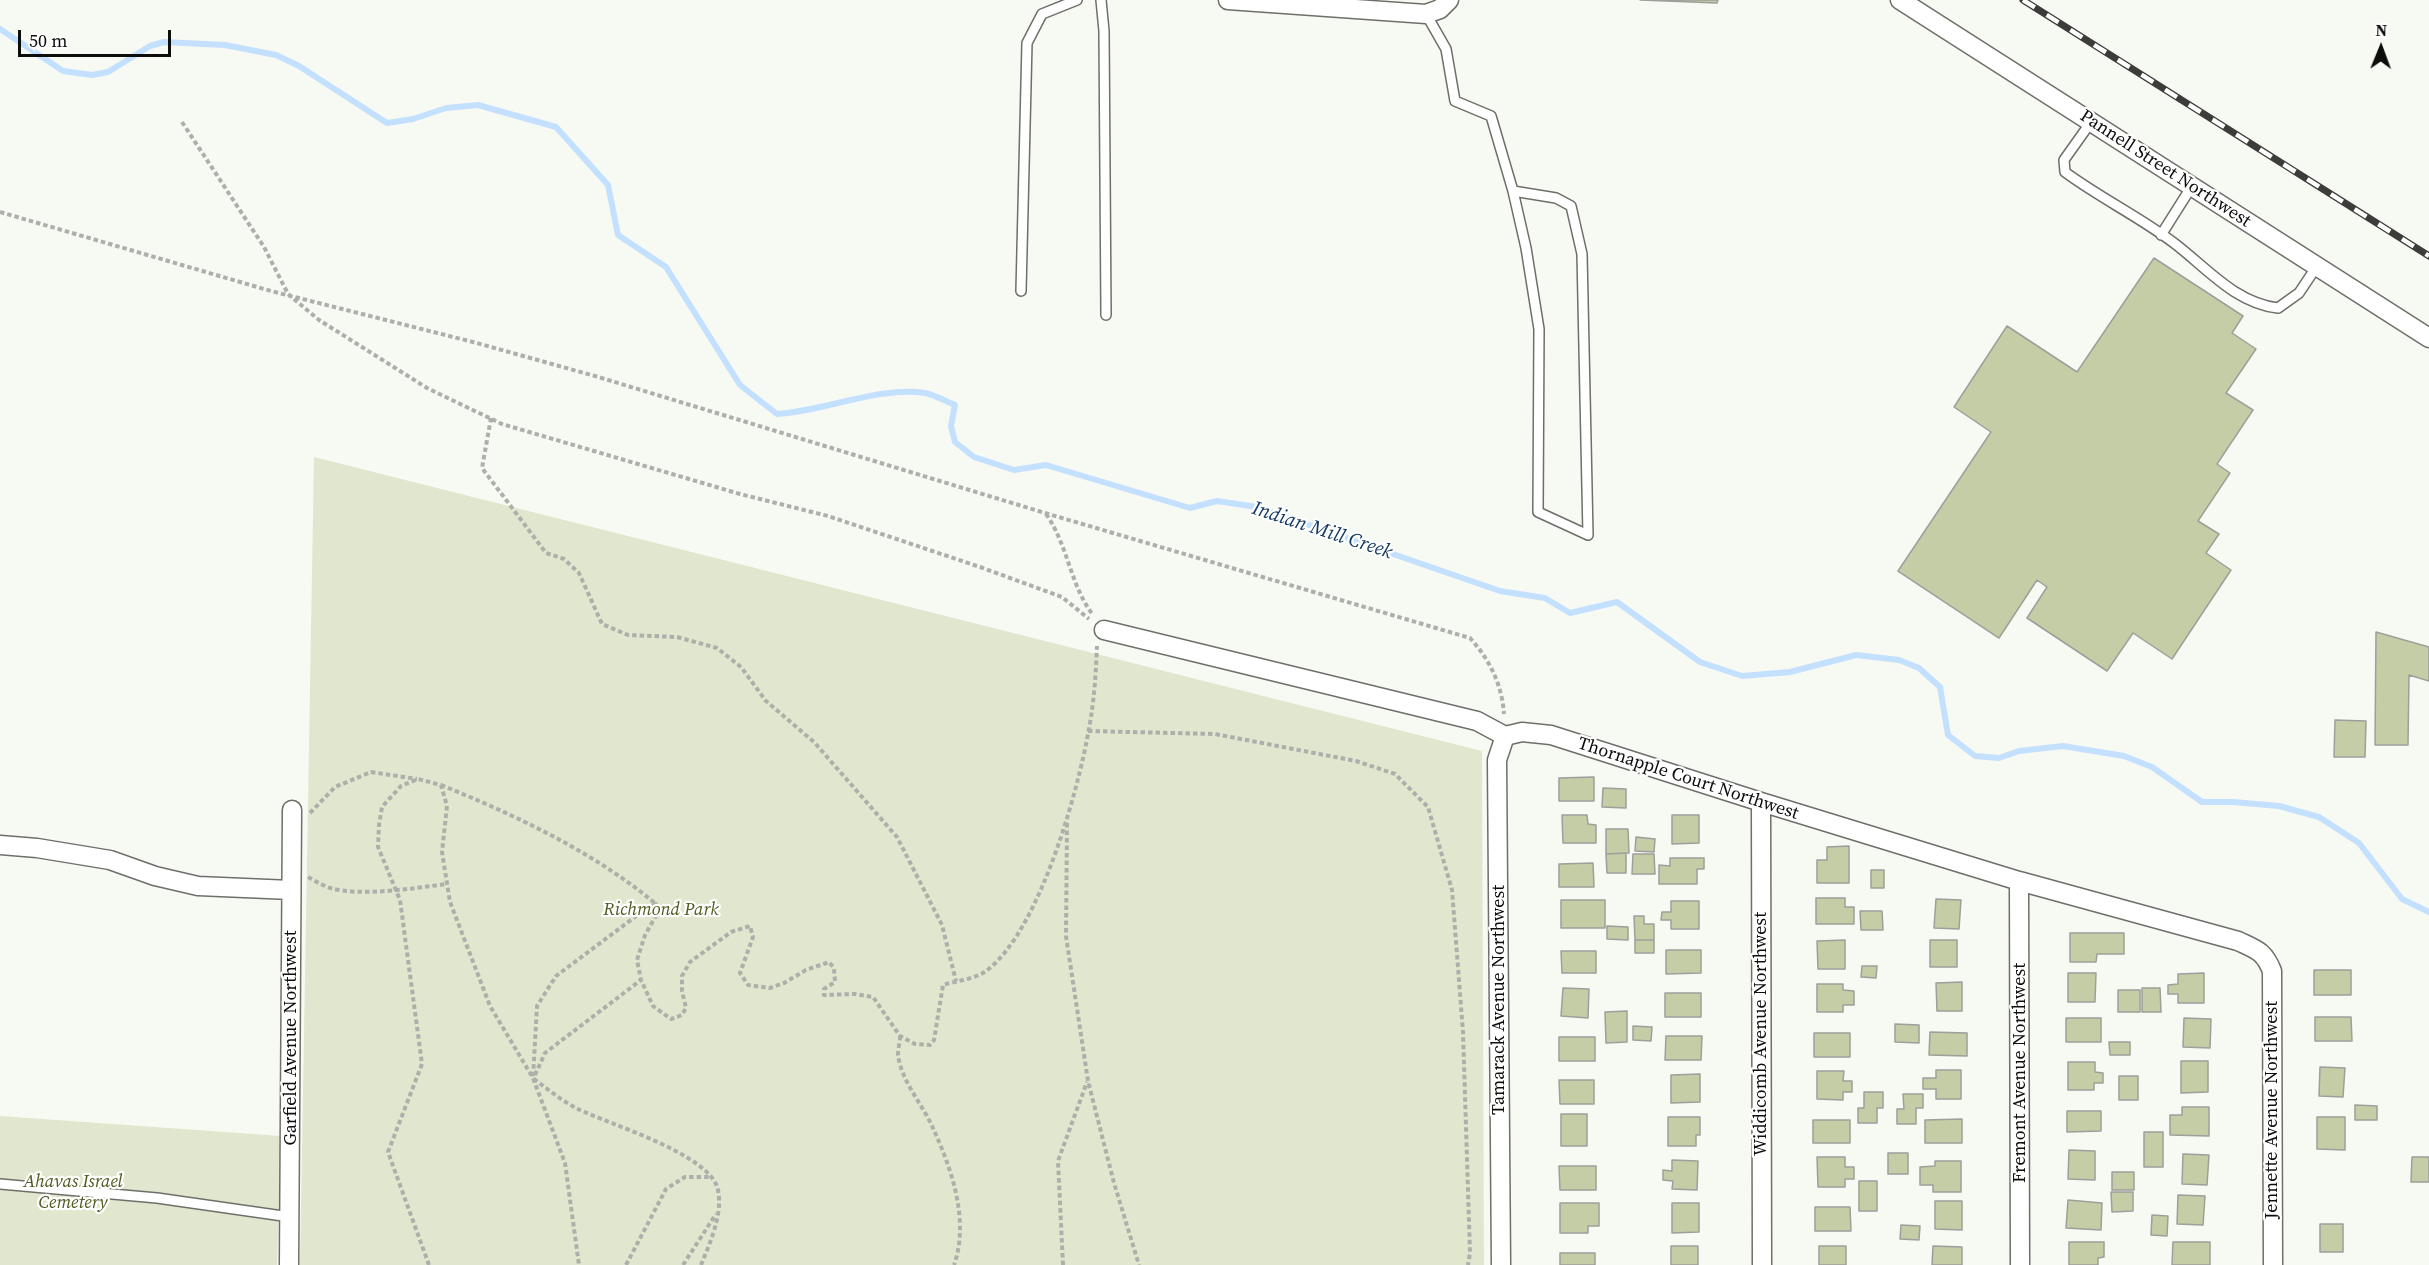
<!DOCTYPE html>
<style>
body{margin:0}
#map{position:relative;width:2429px;height:1265px;overflow:hidden;background:#f7f9f3;font-family:"Source Serif 4",serif}
canvas{display:block}
.north{position:absolute;left:2351px;top:18px;width:60px;height:60px;-webkit-text-stroke:4px #fff;paint-order:stroke;rotate:1deg;font-size:16px;font-weight:700;line-height:24px;text-align:center;color:#0d0e0c}
.north::after{content:'';display:block;margin:auto;width:21px;height:27px;background:#0d0e0c;clip-path:polygon(50% 0,100% 100%,50% 72%,0 100%)}
.scale{position:absolute;left:18px;top:30px;width:153px;height:27px;box-sizing:border-box;border:3px solid #0d0e0c;border-top:0;padding-left:8px;font-size:18px;line-height:21px;white-space:nowrap;color:#0d0e0c;-webkit-text-stroke:4px #fff;paint-order:stroke}
</style>
<div id="map">
<canvas width="2429" height="1265"></canvas>
<div class="north">N</div>
<div class="scale">50 m</div>
</div>
<script>
const context = document.querySelector('canvas').getContext('2d');
context.lineJoin = 'round';
function paint(path, color) { context.fillStyle = color; context.fill(path, 'evenodd'); }
function stroke(path, color, width, dash) { context.strokeStyle = color; context.lineWidth = width; context.lineCap = dash ? 'butt' : 'round'; context.setLineDash(dash || []); context.stroke(path); }
function drawText(font, color, halo, rows, align = 'center') {
  context.font = font + ' "Source Serif 4",serif'; context.lineWidth = 4.5; context.setLineDash([]); context.textBaseline = 'middle'; context.strokeStyle = halo; context.fillStyle = color; for (const [text, x, y, turn = 0] of rows) {
    context.save(); context.translate(x, y); context.rotate((+turn || 0) * Math.PI / 180); context.textAlign = isNaN(turn) ? turn : align; if (halo) context.strokeText(text, 0, 0); context.fillText(text, 0, 0); context.restore();
  }
}
paint(new Path2D(`
 M 314,457 L 1482,751 L 1484,1265 L 300,1265 Z
 M 0,1116 L 281,1136 L 277,1265 L 0,1265 Z`), '#e1e7ce');
stroke(new Path2D(`
 M 0,29 L 63,71 L 92,75 L 108,72 L 150,46 L 164,42 L 225,45 L 276,55 L 299,66 L 387,123 L 413,119 L 446,108 L 478,105 L 556,127 L 608,185 L 618,235 L 666,267 L 740,385 L 777,414 C 825,411 880,386 925,393 C 935,395 945,401 955,405 L 951,426 L 955,442 L 974,457 L 1014,470 L 1046,465 L 1190,508 L 1217,501 L 1257,507 L 1500,591 L 1545,598 L 1570,613 L 1617,602 L 1700,662 L 1742,676 L 1790,672 L 1856,655 L 1899,660 L 1919,668 L 1940,687 L 1948,735 L 1975,756 L 1999,758 L 2019,751 L 2063,746 L 2124,756 L 2152,767 L 2202,802 L 2233,802 L 2279,806 L 2319,817 L 2359,843 L 2402,899 L 2429,912`), '#c4e0ff', 6);
const building = new Path2D(`
 M 1640,0 L 1718,0 L 1717,3 Z
 M 2154,258 L 2243,316 L 2232,333 L 2256,349 L 2226,393 L 2253,410 L 2217,464 L 2230,473 L 2198,521 L 2219,534 L 2206,553 L 2231,570 L 2172,659 L 2133,633 L 2107,671 L 2027,618 L 2047,587 L 2037,580 L 1999,638 L 1898,571 L 1991,432 L 1954,407 L 2007,326 L 2077,372 Z
 M 2376,632 L 2429,647 L 2429,681 L 2409,675 L 2408,745 L 2375,745 Z
 M 2335,720 L 2366,721 L 2365,757 L 2334,757 Z
 M 1594,777 L 1594,801 L 1559,801 L 1559,778 Z
 M 1603,788 L 1626,789 L 1626,808 L 1602,807 Z
 M 1562,815 L 1587,815 L 1588,824 L 1596,825 L 1596,843 L 1563,843 Z
 M 1672,815 L 1699,815 L 1699,843 L 1672,844 Z
 M 1606,829 L 1628,829 L 1629,853 L 1606,854 Z
 M 1636,837 L 1655,839 L 1654,852 L 1635,851 Z
 M 1849,846 L 1849,883 L 1817,883 L 1817,860 L 1827,860 L 1827,847 Z
 M 1626,853 L 1626,873 L 1607,873 L 1606,854 Z
 M 1633,854 L 1654,854 L 1655,874 L 1632,874 Z
 M 1670,858 L 1704,858 L 1704,869 L 1697,869 L 1697,884 L 1659,884 L 1659,865 L 1670,866 Z
 M 1593,863 L 1594,887 L 1559,887 L 1559,864 Z
 M 1871,870 L 1884,870 L 1884,888 L 1871,888 Z
 M 1816,898 L 1845,898 L 1845,907 L 1854,907 L 1854,924 L 1816,924 Z
 M 1936,899 L 1961,900 L 1959,929 L 1934,928 Z
 M 1561,900 L 1605,900 L 1605,928 L 1561,928 Z
 M 1671,901 L 1699,901 L 1699,929 L 1671,929 L 1671,920 L 1661,920 L 1662,912 L 1671,912 Z
 M 1860,911 L 1882,911 L 1883,930 L 1861,930 Z
 M 1634,916 L 1644,916 L 1644,924 L 1654,924 L 1654,940 L 1635,940 Z
 M 1607,926 L 1628,927 L 1628,940 L 1607,939 Z
 M 2070,933 L 2124,933 L 2124,954 L 2097,954 L 2096,962 L 2070,962 Z
 M 1635,940 L 1654,940 L 1654,953 L 1635,953 Z
 M 1845,940 L 1845,969 L 1818,969 L 1817,941 Z
 M 1930,940 L 1957,940 L 1957,967 L 1930,967 Z
 M 1666,950 L 1701,950 L 1701,973 L 1666,974 Z
 M 1561,951 L 1596,951 L 1596,973 L 1562,973 Z
 M 1862,966 L 1877,966 L 1876,978 L 1861,977 Z
 M 2314,970 L 2351,970 L 2351,995 L 2314,995 Z
 M 2068,973 L 2096,973 L 2095,1002 L 2068,1002 Z
 M 2204,973 L 2204,1003 L 2178,1003 L 2178,994 L 2168,994 L 2168,985 L 2178,984 L 2178,974 Z
 M 1962,982 L 1962,1011 L 1937,1011 L 1936,983 Z
 M 1817,984 L 1843,984 L 1843,990 L 1854,991 L 1854,1005 L 1843,1005 L 1843,1012 L 1817,1012 Z
 M 1563,988 L 1589,989 L 1588,1018 L 1561,1016 Z
 M 2142,988 L 2160,988 L 2161,1012 L 2142,1012 Z
 M 2118,990 L 2140,990 L 2140,1012 L 2118,1012 Z
 M 1665,993 L 1701,993 L 1701,1017 L 1665,1017 Z
 M 1627,1011 L 1627,1042 L 1606,1043 L 1605,1012 Z
 M 2315,1017 L 2351,1017 L 2352,1041 L 2315,1041 Z
 M 2066,1018 L 2101,1018 L 2101,1042 L 2066,1042 Z
 M 2184,1018 L 2211,1019 L 2210,1048 L 2183,1047 Z
 M 1895,1024 L 1919,1025 L 1919,1043 L 1895,1042 Z
 M 1633,1026 L 1652,1027 L 1651,1041 L 1633,1040 Z
 M 1930,1032 L 1967,1033 L 1967,1056 L 1929,1055 Z
 M 1814,1033 L 1850,1033 L 1850,1057 L 1814,1057 Z
 M 1666,1036 L 1702,1036 L 1701,1060 L 1665,1060 Z
 M 1559,1037 L 1595,1037 L 1595,1061 L 1559,1061 Z
 M 2109,1042 L 2130,1042 L 2130,1055 L 2110,1055 Z
 M 2181,1061 L 2208,1061 L 2208,1092 L 2181,1093 Z
 M 2068,1062 L 2095,1062 L 2095,1072 L 2103,1073 L 2103,1083 L 2094,1083 L 2094,1090 L 2068,1090 Z
 M 2320,1067 L 2345,1068 L 2343,1097 L 2319,1096 Z
 M 1936,1070 L 1961,1070 L 1961,1099 L 1936,1099 L 1936,1089 L 1923,1089 L 1923,1078 L 1936,1078 Z
 M 1817,1071 L 1844,1071 L 1843,1081 L 1852,1081 L 1852,1092 L 1843,1092 L 1843,1100 L 1817,1099 Z
 M 1700,1074 L 1700,1102 L 1671,1103 L 1671,1075 Z
 M 2119,1076 L 2138,1076 L 2138,1100 L 2119,1100 Z
 M 1559,1080 L 1594,1080 L 1594,1104 L 1560,1104 Z
 M 1864,1092 L 1883,1092 L 1883,1108 L 1877,1108 L 1877,1123 L 1858,1123 L 1858,1108 L 1864,1108 Z
 M 1903,1094 L 1923,1094 L 1923,1108 L 1916,1108 L 1916,1124 L 1897,1124 L 1897,1109 L 1904,1109 Z
 M 2355,1105 L 2377,1106 L 2377,1120 L 2355,1120 Z
 M 2182,1107 L 2209,1107 L 2209,1136 L 2170,1135 L 2170,1115 L 2182,1115 Z
 M 2067,1111 L 2101,1111 L 2101,1131 L 2067,1132 Z
 M 1561,1114 L 1587,1114 L 1587,1146 L 1561,1146 Z
 M 1668,1117 L 1700,1117 L 1700,1135 L 1696,1135 L 1696,1146 L 1668,1146 Z
 M 2317,1117 L 2345,1117 L 2345,1150 L 2317,1149 Z
 M 1962,1119 L 1962,1143 L 1925,1143 L 1925,1120 Z
 M 1813,1120 L 1850,1120 L 1850,1143 L 1813,1143 Z
 M 2144,1132 L 2163,1132 L 2163,1167 L 2144,1167 Z
 M 2069,1150 L 2095,1151 L 2095,1180 L 2068,1179 Z
 M 1888,1153 L 1908,1153 L 1908,1174 L 1888,1174 Z
 M 2183,1154 L 2209,1155 L 2207,1185 L 2182,1184 Z
 M 1817,1157 L 1845,1157 L 1845,1167 L 1854,1167 L 1854,1179 L 1845,1179 L 1845,1187 L 1818,1187 Z
 M 2412,1157 L 2429,1157 L 2429,1182 L 2411,1182 Z
 M 1672,1160 L 1698,1161 L 1697,1190 L 1672,1189 L 1673,1181 L 1663,1180 L 1663,1170 L 1672,1171 Z
 M 1935,1161 L 1961,1161 L 1961,1192 L 1933,1192 L 1933,1185 L 1920,1185 L 1920,1167 L 1935,1166 Z
 M 1559,1166 L 1596,1166 L 1596,1190 L 1560,1190 Z
 M 2112,1172 L 2134,1172 L 2134,1190 L 2112,1190 Z
 M 1859,1181 L 1877,1181 L 1877,1211 L 1859,1211 Z
 M 2111,1192 L 2133,1192 L 2133,1211 L 2112,1212 Z
 M 2178,1195 L 2205,1196 L 2203,1225 L 2177,1224 Z
 M 2068,1200 L 2102,1203 L 2101,1230 L 2066,1228 Z
 M 1935,1201 L 1962,1201 L 1962,1230 L 1935,1229 Z
 M 1560,1203 L 1599,1203 L 1599,1226 L 1588,1226 L 1588,1233 L 1560,1233 Z
 M 1672,1203 L 1699,1203 L 1699,1232 L 1672,1233 Z
 M 1815,1207 L 1850,1207 L 1851,1231 L 1815,1231 Z
 M 2152,1215 L 2168,1216 L 2167,1236 L 2151,1235 Z
 M 2320,1224 L 2343,1224 L 2343,1252 L 2320,1252 Z
 M 1901,1225 L 1920,1226 L 1919,1240 L 1900,1239 Z
 M 2069,1242 L 2104,1242 L 2104,1257 L 2098,1258 L 2098,1265 L 2069,1265 Z
 M 2173,1242 L 2210,1242 L 2210,1265 L 2172,1265 Z
 M 1671,1246 L 1698,1246 L 1698,1265 L 1671,1265 Z
 M 1819,1246 L 1846,1246 L 1846,1265 L 1819,1265 Z
 M 1933,1246 L 1962,1247 L 1962,1265 L 1932,1265 Z
 M 1560,1253 L 1595,1253 L 1595,1265 L 1560,1265 Z`);
paint(building, '#c5cda7');
stroke(building, '#9e9f9a', 1.5);
const service = new Path2D(`
 M 1101,0 L 1104,31 L 1106,315
 M 1426,14 L 1446,49 L 1455,101 L 1491,116 L 1513,191 L 1526,248 L 1539,329 L 1538,512 L 1588,535 L 1582,254 L 1571,206 L 1556,198 L 1513,191
 M 2091,122 L 2064,160 L 2065,172 C 2100,198 2140,217 2174,243 C 2207,268 2235,303 2278,308 L 2299,293 L 2317,266
 M 2161,235 L 2192,186
 M 1021,291 L 1027,43 L 1042,14 L 1077,0
 M 0,1184 L 157,1198 L 290,1217`);
const minor = new Path2D(`
 M 1228,0 L 1426,14 L 1440,9 L 1449,0
 M 1900,0 L 2429,338
 M 1104,630 L 1477,721 L 1505,736 L 1522,732 L 1551,735 L 1761,802 L 2019,881 L 2238,941 C 2257,950 2264,951 2272,971 L 2273,1265
 M 1761,802 L 1762,1265
 M 0,845 L 37,848 L 110,860 L 155,876 L 198,886 L 291,890
 M 2019,881 L 2020,1265
 M 289,1265 L 292,810
 M 1501,1265 L 1497,760 L 1505,736`);
stroke(service, '#6e6f6a', 12);
stroke(minor, '#6e6f6a', 21);
stroke(new Path2D(`
 M 182,122 L 264,247 L 288,294 L 319,320 L 427,388 L 502,424 L 740,494 L 828,516 L 980,567 L 1062,597 L 1089,619
 M 0,212 L 271,291 L 473,342 L 595,376 L 1045,513 L 1470,638 C 1490,660 1502,685 1504,714
 M 491,418 L 482,468 L 546,553 L 564,559 L 579,573 L 602,624 L 628,635 L 677,637 L 717,648 L 741,667 L 766,701 L 814,742 L 897,837 L 942,925 L 956,981
 M 1046,514 C 1068,545 1070,585 1093,615
 M 1088,731 L 1215,734 L 1356,761 L 1395,774 L 1428,807 L 1452,890 L 1463,1032 L 1470,1253 L 1468,1265
 M 441,785 C 515,815 594,852 656,904
 M 310,813 L 335,787 L 371,772 L 417,779
 M 1067,823 L 1066,936 L 1088,1081 L 1114,1183 L 1139,1265
 M 308,877 C 315,881 322,885 330,888 C 361,897 414,888 447,884
 M 900,1036 C 900,1042 898,1049 898,1055 C 901,1080 922,1104 932,1126 C 951,1167 970,1220 954,1265
 M 535,1075 L 545,1053 L 641,980
 M 429,1265 L 388,1152 L 422,1064 L 400,900 L 378,847 L 379,825 L 382,807 L 401,786 L 418,779 L 441,785 L 447,806 L 442,852 L 450,902 L 490,1006 L 533,1078 L 565,1163 L 579,1265
 M 626,1265 L 666,1189 L 685,1177 L 710,1177
 M 683,1265 L 716,1214
 M 701,1265 C 710,1243 723,1214 718,1190 C 711,1154 608,1124 578,1109 C 562,1101 547,1089 533,1078 L 537,1006 L 556,976 L 647,908 L 656,904 L 657,914 L 645,935 L 637,960 L 641,980 L 653,1006 L 671,1019 L 682,1015 L 686,1008 L 682,991 L 682,976 L 690,962 L 731,932 L 750,926 L 753,937 L 740,973 L 748,985 L 770,988 L 784,983 L 806,970 L 829,962 L 834,968 L 835,982 L 824,989 L 824,995 L 855,994 L 873,997 L 900,1036 L 915,1044 L 930,1045 L 934,1040 L 943,985 C 956,981 975,979 986,971 C 1041,931 1083,777 1092,710 C 1095,689 1096,667 1097,646
 M 1063,1265 L 1058,1161 L 1087,1082`), '#aeafab', 4, [4.5, 3]);
stroke(service, '#fff', 9);
stroke(minor, '#fff', 18);
const rail = new Path2D(`
 M 2023,0 L 2429,256`);
stroke(rail, '#3c3d3a', 7);
stroke(rail, '#fff', 4.5, [14]);
drawText('18px', '#0d0e0c', '#fff', [
 ["Pannell Street Northwest",2165,169,33],
 ["Thornapple Court Northwest",1688,779,18],
 ["Tamarack Avenue Northwest",1499,1000,-90],
 ["Widdicomb Avenue Northwest",1761,1034,-90],
 ["Garfield Avenue Northwest",291,1038,-90],
 ["Fremont Avenue Northwest",2020,1073,-90],
 ["Jennette Avenue Northwest",2272,1110,-90]
]);
drawText('italic 18px', '#515a20', '#fff', [
 ["Richmond Park",661,910],
 ["Ahavas Israel",73,1182],
 ["Cemetery",73,1203]
]);
drawText('italic 20px', '#153c64', '#fff', [
 ["Indian Mill Creek",1322,531,18]
]);
</script>
